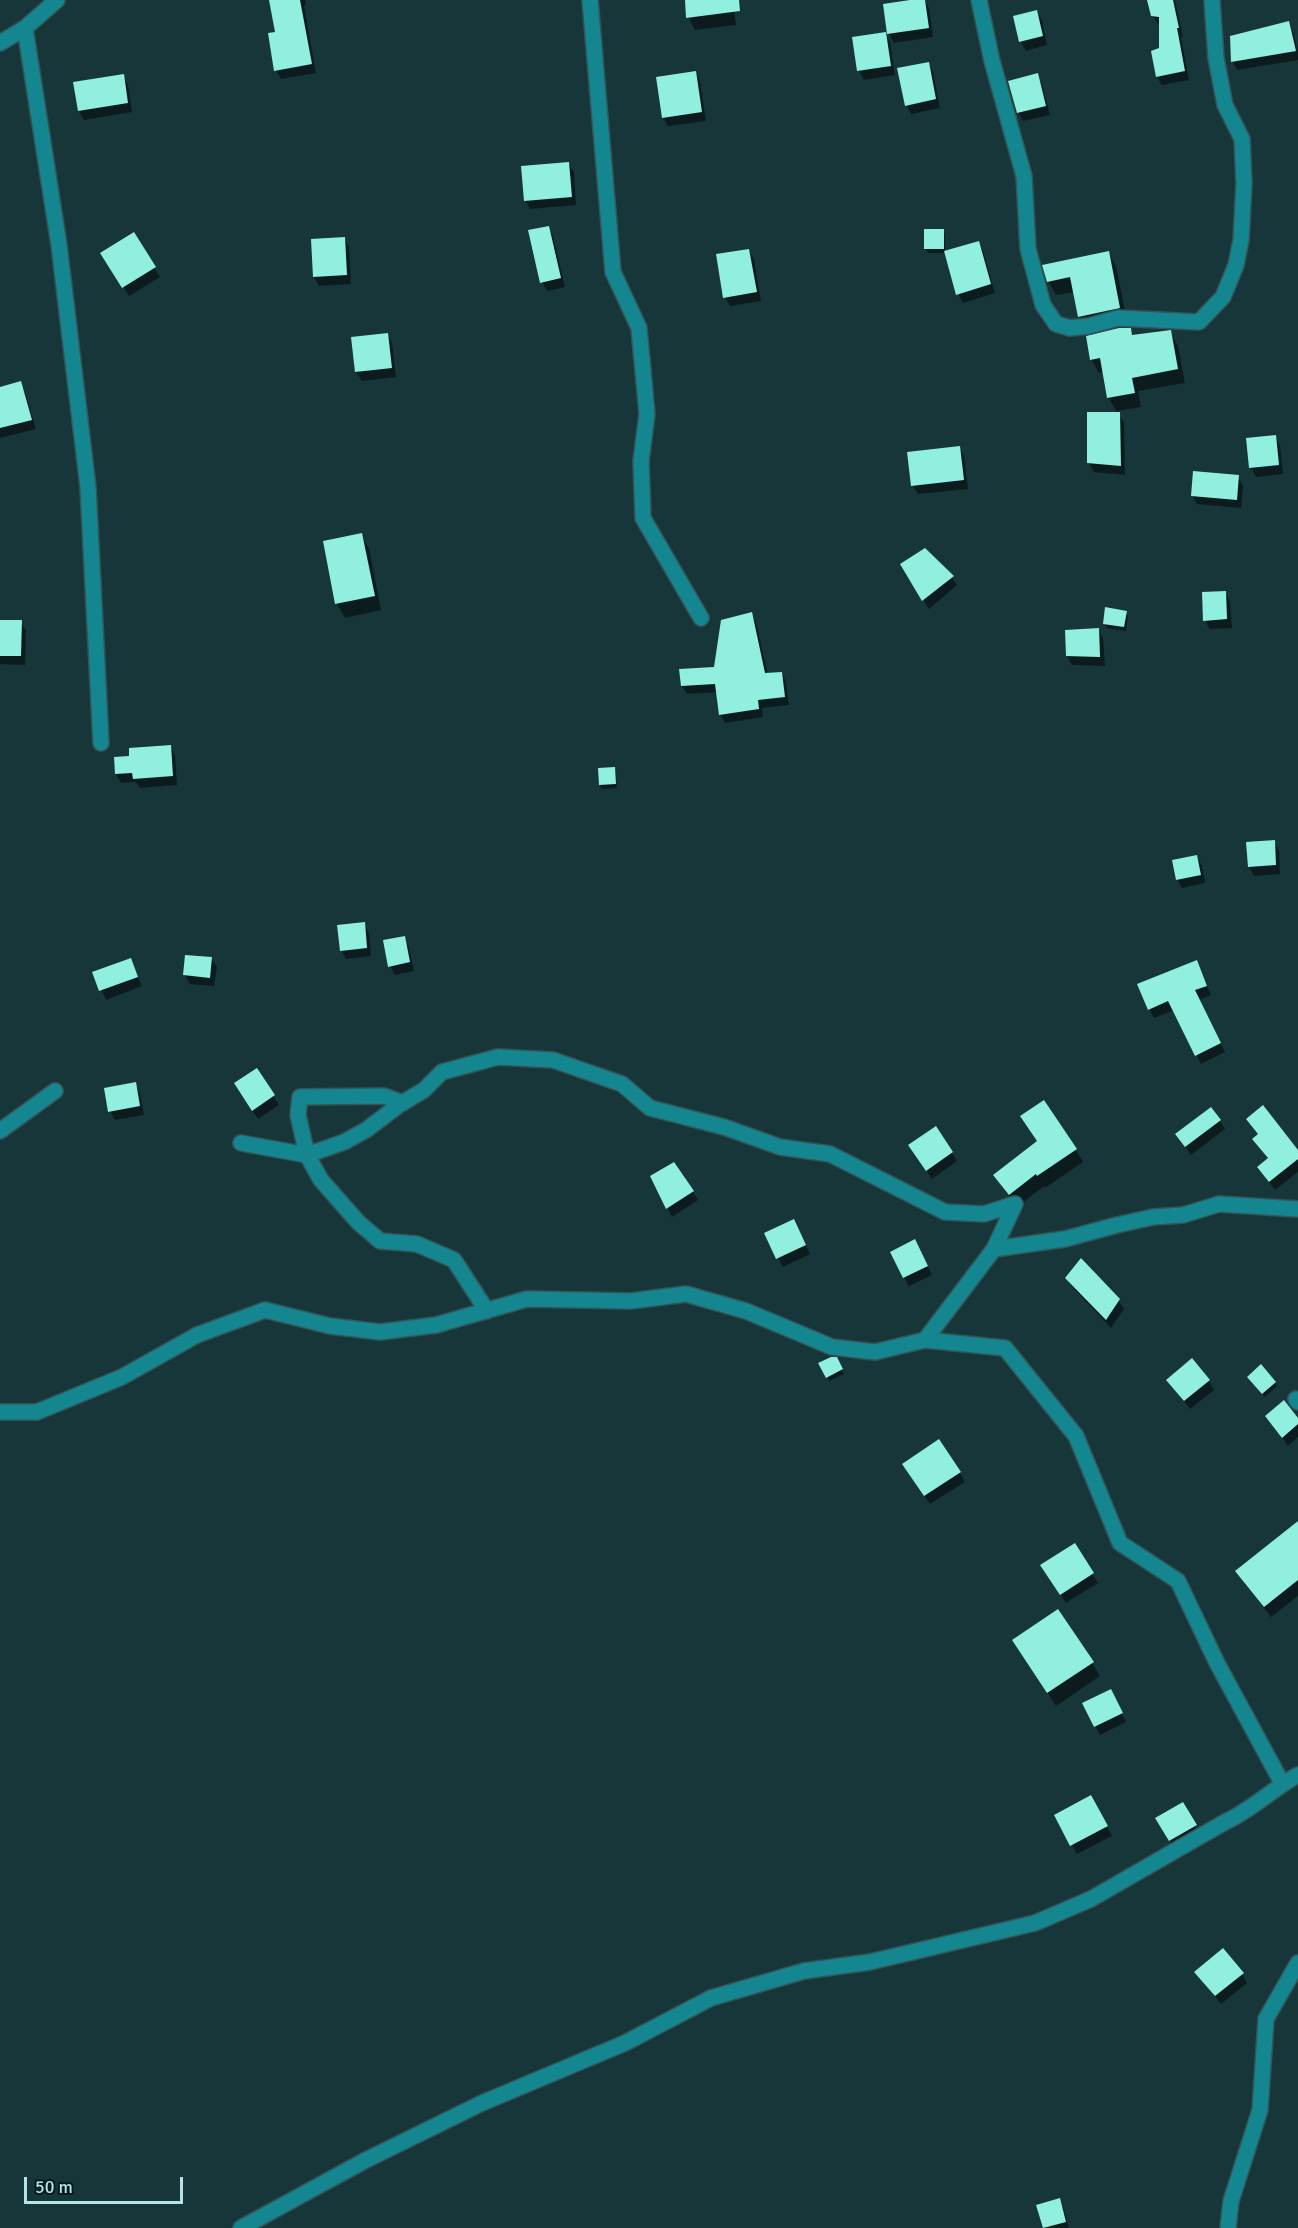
<!DOCTYPE html>
<style>
body{margin:0}
#map{position:relative;width:1298px;height:2228px;overflow:hidden;background:#173639;font-family:Signika,sans-serif}
canvas{display:block}
.scale{position:absolute;left:24px;top:2177px;width:159px;height:27px;box-sizing:border-box;border:3px solid #b6e3e7;border-top:0;padding-left:8px;font-size:18px;line-height:21px;white-space:nowrap;color:#b6e3e7;-webkit-text-stroke:4px #001d20;paint-order:stroke}
</style>
<div id="map">
<canvas width="1298" height="2228"></canvas>
<div class="scale">50 m</div>
</div>
<script>
const context = document.querySelector('canvas').getContext('2d');
context.lineJoin = 'round';
function paint(path, color) { context.fillStyle = color; context.fill(path, 'evenodd'); }
function stroke(path, color, width, dash) { context.strokeStyle = color; context.lineWidth = width; context.lineCap = dash ? 'butt' : 'round'; context.setLineDash(dash || []); context.stroke(path); }
paint(new Path2D(`
 M 271,0 L 305,0 L 306,5 L 304,5 L 316,73 L 281,79 L 276,70 L 277,33 Z
 M 686,0 L 733,0 L 736,25 L 695,30 L 688,17 Z
 M 919,0 L 924,0 L 929,8 L 933,37 L 894,43 L 889,34 Z
 M 1149,0 L 1175,0 L 1183,37 L 1181,37 L 1189,80 L 1162,85 L 1157,77 L 1160,50 L 1160,25 L 1158,24 L 1152,15 Z
 M 1037,12 L 1042,20 L 1047,45 L 1026,51 L 1021,42 L 1015,17 Z
 M 1288,23 L 1293,32 L 1298,51 L 1298,60 L 1237,70 L 1232,61 Z
 M 885,33 L 890,42 L 895,75 L 864,80 L 859,71 L 854,39 Z
 M 928,63 L 933,72 L 940,108 L 911,114 L 906,105 Z
 M 695,72 L 700,81 L 706,121 L 668,126 L 663,118 Z
 M 1037,75 L 1042,84 L 1050,115 L 1023,121 L 1018,112 Z
 M 123,76 L 128,85 L 132,112 L 84,120 L 79,111 Z
 M 568,163 L 574,172 L 576,205 L 530,209 L 525,200 Z
 M 548,227 L 553,236 L 565,287 L 547,291 L 542,282 Z
 M 943,231 L 945,235 L 945,252 L 978,242 L 983,251 L 995,293 L 963,303 L 958,294 L 946,253 L 928,253 L 925,249 Z
 M 133,234 L 160,277 L 129,296 L 102,253 Z
 M 344,238 L 349,247 L 351,284 L 319,286 L 314,277 Z
 M 748,250 L 754,259 L 761,301 L 730,306 L 725,297 Z
 M 1108,252 L 1116,266 L 1127,322 L 1087,331 L 1079,317 L 1074,292 L 1056,295 L 1048,281 Z
 M 1130,330 L 1134,336 L 1170,332 L 1178,346 L 1185,383 L 1138,391 L 1141,407 L 1117,411 L 1124,423 L 1125,475 L 1094,472 L 1089,463 L 1118,414 L 1108,397 L 1104,372 L 1099,373 L 1091,359 Z
 M 387,334 L 392,343 L 396,377 L 362,381 L 356,372 L 353,338 Z
 M 20,383 L 25,392 L 36,429 L 0,438 L 0,388 Z
 M 1275,437 L 1280,446 L 1283,474 L 1256,477 L 1251,468 Z
 M 959,447 L 964,456 L 968,489 L 918,494 L 913,486 Z
 M 1238,477 L 1243,486 L 1241,508 L 1197,504 L 1192,495 Z
 M 361,535 L 369,548 L 381,610 L 345,618 L 337,604 L 325,542 Z
 M 902,565 L 952,577 L 957,585 L 929,609 Z
 M 1225,592 L 1230,601 L 1232,628 L 1210,629 L 1205,621 Z
 M 1126,612 L 1128,616 L 1126,631 L 1107,628 L 1105,624 Z
 M 751,614 L 756,622 L 768,675 L 782,673 L 786,682 L 789,705 L 762,708 L 763,717 L 725,723 L 720,714 L 718,692 L 687,694 L 682,686 L 681,671 L 715,668 Z
 M 0,621 L 21,622 L 26,631 L 25,665 L 0,664 Z
 M 1098,629 L 1103,638 L 1105,666 L 1072,665 L 1067,656 Z
 M 170,746 L 175,755 L 177,785 L 140,788 L 136,782 L 121,783 L 116,774 L 131,757 Z
 M 614,769 L 616,773 L 617,788 L 602,789 L 600,785 Z
 M 1274,842 L 1279,851 L 1280,874 L 1254,876 L 1249,867 Z
 M 1197,857 L 1202,866 L 1205,883 L 1182,888 L 1177,879 Z
 M 364,924 L 369,933 L 371,956 L 346,959 L 341,950 Z
 M 404,938 L 409,947 L 414,971 L 395,975 L 390,966 Z
 M 211,958 L 217,967 L 214,986 L 190,984 L 185,975 Z
 M 130,960 L 142,986 L 106,1000 L 94,973 Z
 M 1201,971 L 1211,995 L 1199,1000 L 1225,1052 L 1201,1064 L 1174,1010 L 1154,1018 L 1149,1009 Z
 M 256,1070 L 279,1105 L 258,1119 L 241,1093 Z
 M 135,1084 L 140,1093 L 144,1115 L 115,1120 L 110,1111 Z
 M 1248,1119 L 1298,1152 L 1298,1172 L 1275,1190 L 1258,1168 L 1269,1160 L 1260,1148 L 1259,1135 Z
 M 1220,1121 L 1225,1129 L 1191,1155 L 1177,1135 Z
 M 1076,1150 L 1083,1162 L 1045,1188 L 1044,1186 L 1017,1207 L 995,1176 Z
 M 952,1153 L 957,1161 L 932,1179 L 915,1154 Z
 M 652,1177 L 693,1192 L 698,1200 L 672,1217 Z
 M 798,1230 L 810,1254 L 783,1267 L 778,1258 Z
 M 920,1250 L 932,1275 L 909,1286 L 904,1277 Z
 M 1067,1278 L 1118,1300 L 1124,1309 L 1111,1328 L 1072,1287 Z
 M 836,1359 L 844,1374 L 829,1381 L 820,1363 Z
 M 1168,1380 L 1209,1381 L 1214,1390 L 1190,1409 Z
 M 1251,1381 L 1275,1383 L 1277,1386 L 1265,1397 Z
 M 1267,1416 L 1298,1420 L 1298,1437 L 1288,1446 Z
 M 909,1473 L 960,1473 L 965,1482 L 930,1504 Z
 M 1298,1523 L 1298,1596 L 1271,1617 L 1237,1572 Z
 M 1074,1545 L 1098,1583 L 1066,1603 L 1048,1575 Z
 M 1022,1654 L 1092,1663 L 1100,1676 L 1056,1706 Z
 M 1115,1700 L 1126,1722 L 1100,1735 L 1084,1704 Z
 M 1183,1804 L 1200,1835 L 1175,1849 L 1157,1818 Z
 M 1096,1805 L 1112,1836 L 1077,1854 L 1056,1815 Z
 M 1196,1972 L 1242,1974 L 1247,1983 L 1221,2004 Z
 M 1059,2200 L 1064,2209 L 1069,2228 L 1045,2228 L 1038,2206 Z`), '#0007');
paint(new Path2D(`
 M 269,0 L 300,0 L 312,64 L 274,71 L 268,33 L 275,32 Z
 M 685,0 L 739,0 L 740,11 L 686,18 Z
 M 910,0 L 925,0 L 929,28 L 887,34 L 883,4 Z
 M 1147,0 L 1173,0 L 1179,28 L 1177,28 L 1185,71 L 1156,77 L 1151,51 L 1159,48 L 1159,17 L 1151,16 Z
 M 1037,10 L 1043,36 L 1019,42 L 1013,16 Z
 M 1289,21 L 1296,51 L 1231,62 L 1230,36 Z
 M 886,32 L 891,66 L 857,71 L 852,37 Z
 M 929,62 L 936,99 L 905,106 L 897,68 Z
 M 696,71 L 702,112 L 662,118 L 656,77 Z
 M 1038,73 L 1046,106 L 1017,113 L 1008,81 Z
 M 124,74 L 128,103 L 78,111 L 73,82 Z
 M 569,162 L 572,197 L 524,201 L 521,166 Z
 M 549,226 L 561,278 L 540,283 L 528,230 Z
 M 924,229 L 944,229 L 944,249 L 924,249 Z
 M 134,232 L 156,267 L 122,288 L 100,253 Z
 M 345,237 L 347,275 L 313,277 L 311,239 Z
 M 979,241 L 991,284 L 956,295 L 944,251 Z
 M 749,249 L 757,292 L 723,298 L 716,254 Z
 M 1109,251 L 1120,308 L 1078,317 L 1070,277 L 1047,282 L 1042,265 Z
 M 1119,328 L 1131,328 L 1132,335 L 1171,330 L 1178,369 L 1132,378 L 1135,393 L 1107,398 L 1100,358 L 1090,360 L 1086,336 Z
 M 388,333 L 392,368 L 355,372 L 351,337 Z
 M 21,381 L 32,420 L 0,428 L 0,387 Z
 M 1087,412 L 1120,412 L 1121,466 L 1087,463 Z
 M 1276,435 L 1279,465 L 1249,468 L 1246,438 Z
 M 960,446 L 964,480 L 911,486 L 907,452 Z
 M 1193,471 L 1239,475 L 1237,500 L 1191,496 Z
 M 362,533 L 375,596 L 335,604 L 323,541 Z
 M 925,548 L 954,576 L 922,601 L 900,564 Z
 M 1226,591 L 1227,619 L 1203,621 L 1202,592 Z
 M 1105,607 L 1127,611 L 1124,627 L 1103,624 Z
 M 752,612 L 765,673 L 782,672 L 785,697 L 758,700 L 759,709 L 719,715 L 715,684 L 681,686 L 679,669 L 714,667 L 721,620 Z
 M 0,620 L 22,620 L 21,656 L 0,656 Z
 M 1099,628 L 1100,657 L 1066,656 L 1065,630 Z
 M 171,745 L 173,776 L 133,779 L 132,773 L 115,774 L 114,757 L 129,756 L 129,748 Z
 M 615,767 L 616,784 L 599,785 L 598,768 Z
 M 1275,840 L 1276,865 L 1248,867 L 1246,842 Z
 M 1197,855 L 1201,875 L 1176,880 L 1172,860 Z
 M 365,922 L 367,948 L 340,951 L 337,925 Z
 M 405,936 L 410,962 L 388,967 L 383,940 Z
 M 185,955 L 212,957 L 210,978 L 183,975 Z
 M 131,958 L 138,977 L 99,991 L 92,972 Z
 M 1197,960 L 1207,986 L 1195,990 L 1221,1043 L 1195,1056 L 1168,1001 L 1148,1010 L 1137,984 Z
 M 257,1068 L 275,1095 L 252,1111 L 234,1083 Z
 M 136,1082 L 140,1106 L 108,1112 L 104,1088 Z
 M 1044,1100 L 1077,1149 L 1037,1176 L 1036,1174 L 1009,1195 L 993,1175 L 1037,1141 L 1020,1116 Z
 M 1263,1105 L 1298,1150 L 1298,1159 L 1269,1182 L 1257,1167 L 1268,1158 L 1252,1139 L 1258,1134 L 1246,1119 Z
 M 1211,1107 L 1221,1120 L 1185,1147 L 1175,1134 Z
 M 936,1126 L 953,1152 L 926,1171 L 908,1145 Z
 M 674,1162 L 694,1191 L 666,1209 L 650,1176 Z
 M 794,1219 L 806,1245 L 776,1259 L 764,1233 Z
 M 915,1239 L 928,1266 L 903,1278 L 890,1252 Z
 M 1081,1258 L 1120,1299 L 1106,1320 L 1065,1278 Z
 M 831,1357 L 837,1357 L 843,1369 L 826,1378 L 818,1363 Z
 M 1192,1358 L 1210,1380 L 1184,1401 L 1166,1380 Z
 M 1261,1364 L 1276,1382 L 1262,1394 L 1247,1377 Z
 M 1284,1400 L 1298,1418 L 1298,1424 L 1282,1438 L 1265,1416 Z
 M 939,1439 L 961,1472 L 924,1496 L 902,1464 Z
 M 1298,1521 L 1298,1580 L 1264,1607 L 1235,1571 Z
 M 1075,1543 L 1094,1573 L 1060,1595 L 1040,1565 Z
 M 1058,1609 L 1094,1662 L 1047,1693 L 1012,1640 Z
 M 1111,1689 L 1123,1713 L 1094,1727 L 1082,1703 Z
 M 1091,1795 L 1108,1826 L 1070,1846 L 1054,1815 Z
 M 1183,1802 L 1197,1825 L 1169,1841 L 1155,1818 Z
 M 1223,1948 L 1244,1973 L 1215,1996 L 1194,1972 Z
 M 1060,2198 L 1066,2222 L 1043,2228 L 1036,2205 Z`), '#91efe0');
const minor = new Path2D(`
 M 590,0 L 613,272 L 639,328 L 647,414 L 641,461 L 643,518 L 701,618
 M 979,0 L 992,61 L 1024,176 L 1028,249 L 1043,305 L 1056,324 L 1070,328 L 1089,326 L 1118,318 L 1199,322 L 1223,297 L 1236,265 L 1241,240 L 1244,183 L 1242,139 L 1225,105 L 1216,58 L 1212,0
 M 25,28 L 59,245 L 88,487 L 101,743
 M 0,43 L 25,28 L 57,0
 M 403,1103 L 384,1096 L 300,1097 L 298,1115 L 307,1155 L 321,1180 L 358,1222 L 380,1241 L 417,1244 L 454,1260 L 487,1311
 M 0,1131 L 55,1091
 M 241,1143 L 307,1155 L 344,1142 L 366,1130 L 399,1105 L 424,1090 L 442,1072 L 498,1057 L 553,1060 L 622,1084 L 650,1108 L 724,1127 L 780,1147 L 830,1154 L 945,1212 L 984,1214 L 1015,1204 L 994,1249
 M 925,1340 L 1005,1348 L 1076,1436 L 1120,1543 L 1178,1581 L 1217,1663 L 1282,1783
 M 1296,1399 L 1298,1402
 M 0,1412 L 37,1412 L 122,1377 L 197,1335 L 265,1310 L 330,1326 L 380,1332 L 436,1325 L 527,1299 L 631,1301 L 686,1294 L 746,1311 L 832,1347 L 875,1352 L 925,1340 L 994,1249 L 1065,1239 L 1117,1225 L 1153,1217 L 1183,1215 L 1219,1204 L 1298,1209
 M 1228,2228 L 1231,2201 L 1260,2110 L 1266,2019 L 1298,1963`);
const tertiary = new Path2D(`
 M 241,2228 L 366,2160 L 482,2103 L 625,2043 L 711,1998 L 804,1971 L 870,1962 L 1035,1923 L 1091,1899 L 1225,1822 C 1252,1810 1272,1789 1298,1775`);
stroke(minor, '#335458', 18);
stroke(tertiary, '#335458', 18);
stroke(minor, '#14868f', 15);
stroke(tertiary, '#14868f', 15);
</script>
